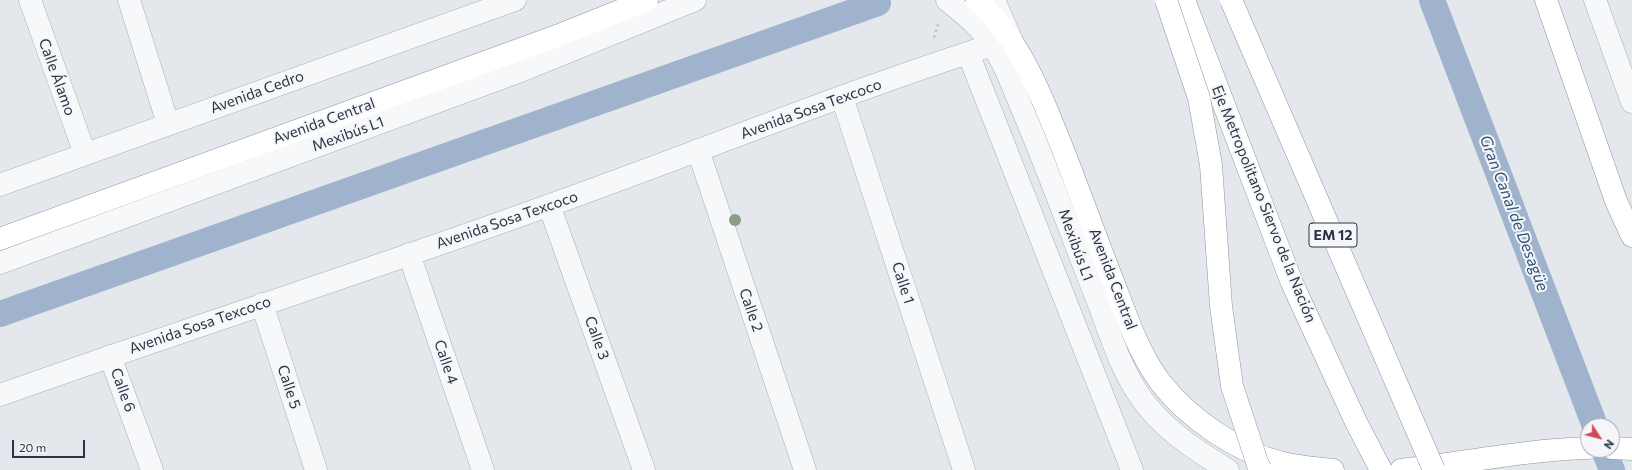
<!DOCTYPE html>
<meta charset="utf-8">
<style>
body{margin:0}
#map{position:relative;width:1632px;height:470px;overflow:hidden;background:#e4e7ec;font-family:Commissioner,sans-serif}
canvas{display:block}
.north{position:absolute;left:1580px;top:418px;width:40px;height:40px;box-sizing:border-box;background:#f4f6f9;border:1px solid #a4a8b1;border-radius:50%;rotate:126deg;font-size:11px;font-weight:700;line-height:16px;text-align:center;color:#2b3445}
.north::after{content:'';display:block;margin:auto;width:14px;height:18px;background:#d1495b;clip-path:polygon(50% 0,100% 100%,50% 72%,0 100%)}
.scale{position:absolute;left:12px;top:440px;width:73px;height:18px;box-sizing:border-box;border:2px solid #2b3445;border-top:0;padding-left:5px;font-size:12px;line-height:14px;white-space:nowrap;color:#2b3445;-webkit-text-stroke:3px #f4f6f9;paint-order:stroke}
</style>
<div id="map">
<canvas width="1632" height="470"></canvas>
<div class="north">N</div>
<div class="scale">20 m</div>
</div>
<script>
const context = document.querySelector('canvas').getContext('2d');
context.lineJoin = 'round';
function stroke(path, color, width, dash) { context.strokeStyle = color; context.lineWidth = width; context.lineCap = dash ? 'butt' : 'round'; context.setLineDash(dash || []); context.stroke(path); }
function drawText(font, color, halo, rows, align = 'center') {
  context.font = font + ' Commissioner,sans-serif'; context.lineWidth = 4; context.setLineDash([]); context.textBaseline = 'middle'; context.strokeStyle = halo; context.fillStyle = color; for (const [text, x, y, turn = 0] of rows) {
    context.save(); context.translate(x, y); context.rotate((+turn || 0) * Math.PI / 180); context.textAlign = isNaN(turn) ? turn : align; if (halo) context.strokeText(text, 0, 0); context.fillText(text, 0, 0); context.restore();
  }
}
stroke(new Path2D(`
 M 1432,0 L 1595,426
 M 0,314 L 878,3
 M 1604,450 L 1612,470`), '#9fb4cc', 26);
const minor = new Path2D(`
 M 30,0 L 85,154
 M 129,0 L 168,124
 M 947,0 C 962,13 979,25 990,42 C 1006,65 1015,93 1026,118 C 1052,180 1075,244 1100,307 C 1112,340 1125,380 1148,407 C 1170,434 1199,452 1228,470
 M 1595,0 L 1632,102
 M 968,53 L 1132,470
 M 842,97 L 964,470
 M 698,150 L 805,470
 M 0,185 L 515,0
 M 549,205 L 644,470
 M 409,254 L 483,470
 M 0,263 L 518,72 L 695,0
 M 262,304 L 316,470
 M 110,356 L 152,470
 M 0,395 C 183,330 368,271 550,205 C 704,150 855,88 1011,39 L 994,0`);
const highway = new Path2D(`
 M 977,0 C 1014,34 1035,80 1053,125 C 1075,178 1093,231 1114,284 C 1127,318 1139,354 1161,383 C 1189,419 1239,453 1283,463 C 1299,467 1316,468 1333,470
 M 1184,0 L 1292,283 L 1356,422 L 1381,470
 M 1546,0 L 1616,201 L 1632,236
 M 0,239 L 562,34 L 647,0
 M 1612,448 L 1632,449
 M 1401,470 C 1463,463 1525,450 1588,448`);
stroke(minor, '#a9aeb7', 23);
stroke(highway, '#8b94a3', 23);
stroke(new Path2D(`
 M 934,38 L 938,24`), '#c2c5cb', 2.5, [3, 3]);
stroke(minor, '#f7f8fa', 22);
stroke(highway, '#fff', 22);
const highwayBridge = new Path2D(`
 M 1166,0 L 1199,98 L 1211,165 L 1221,306 L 1232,386 L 1258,465 L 1261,470
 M 1231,0 L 1434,470`);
stroke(highwayBridge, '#8b94a3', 23, []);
stroke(highwayBridge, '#fff', 22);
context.fillStyle = '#899d89';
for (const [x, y] of [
 [735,220]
]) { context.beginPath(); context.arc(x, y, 6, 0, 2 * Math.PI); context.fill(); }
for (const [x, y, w] of [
 [1333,235,48]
]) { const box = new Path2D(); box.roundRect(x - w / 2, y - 12, w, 24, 3); context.fillStyle = '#f4f6f9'; context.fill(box); stroke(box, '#2b3445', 1); }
drawText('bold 14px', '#2b3445', null, [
 ["EM 12",1333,235]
]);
drawText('15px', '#2b3445', '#f4f6f9', [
 ["Calle Álamo",57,77,70],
 ["Avenida Cedro",257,92,-20],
 ["Avenida Sosa Texcoco",811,109,-20],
 ["Avenida Central",324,121,-20],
 ["Mexibús L1",348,134,-20],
 ["Eje Metropolitano Siervo de la Nación",1264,204,68],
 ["Avenida Sosa Texcoco",507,220,-19],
 ["Mexibús L1",1076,245,70],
 ["Avenida Central",1113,279,69],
 ["Calle 1",903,283,72],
 ["Calle 2",751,310,71],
 ["Avenida Sosa Texcoco",200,325,-19],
 ["Calle 3",597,338,70],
 ["Calle 4",446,362,71],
 ["Calle 5",289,387,72],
 ["Calle 6",123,390,70]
]);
drawText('italic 16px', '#34527a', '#f4f6f9', [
 ["Gran Canal de Desagüe",1514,213,69]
]);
</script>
